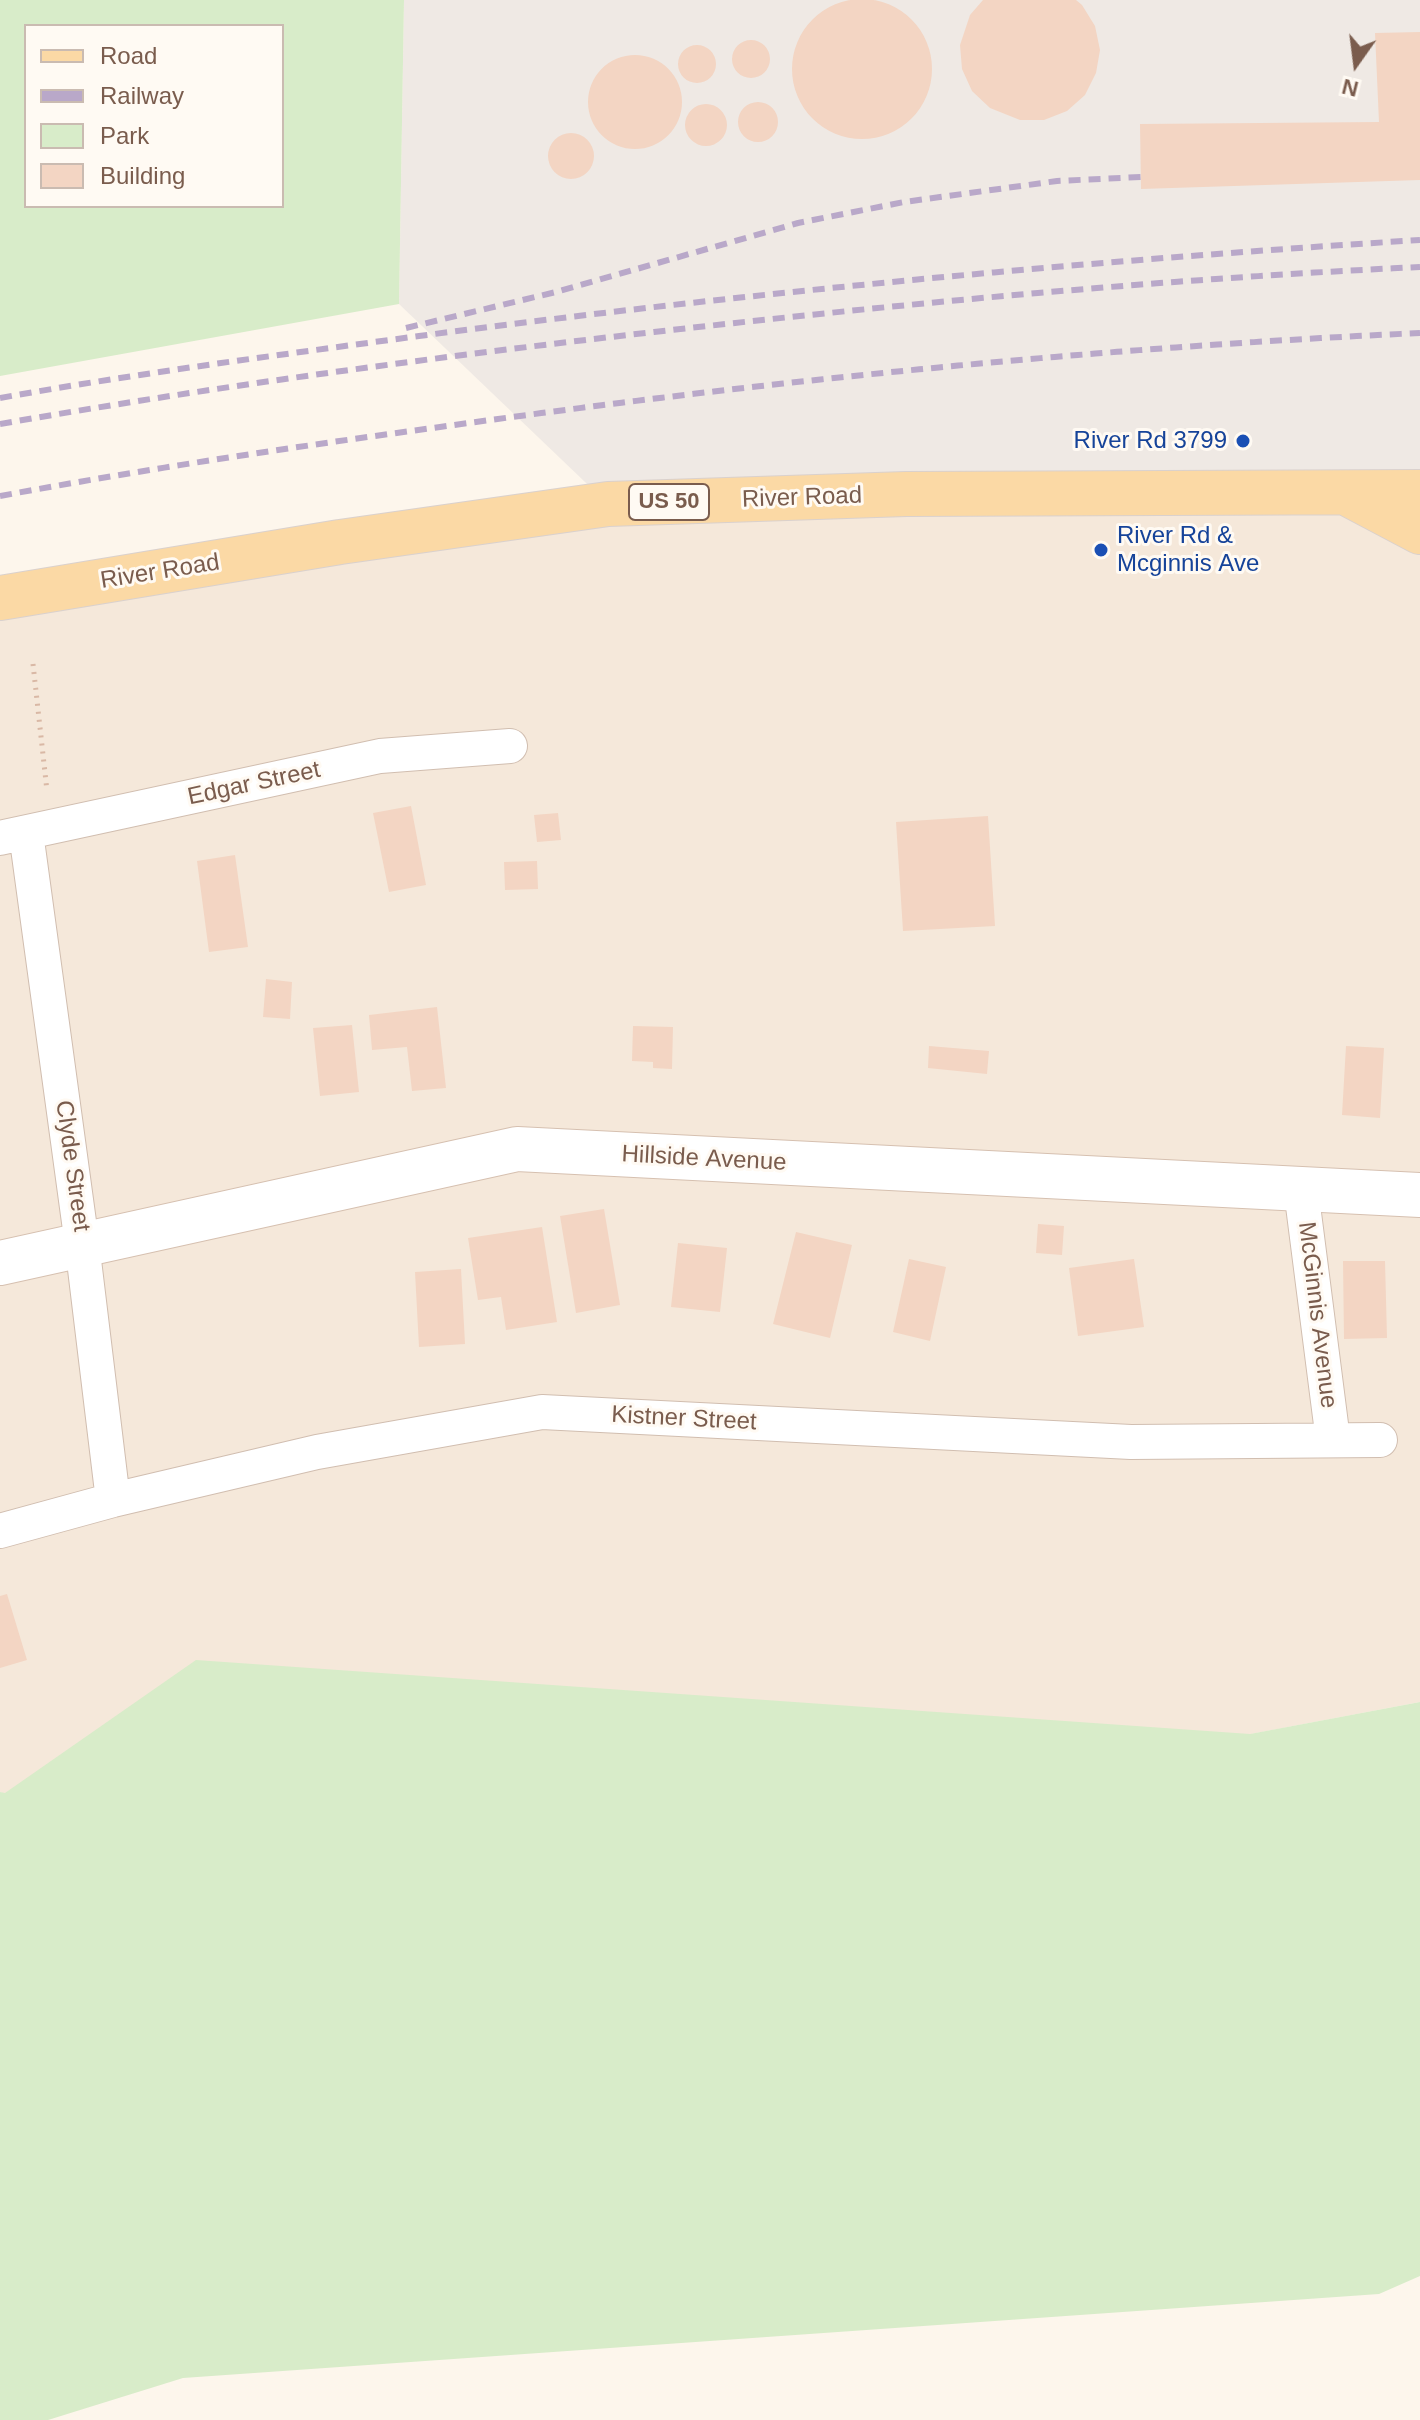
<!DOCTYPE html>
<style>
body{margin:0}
#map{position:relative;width:1420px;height:2420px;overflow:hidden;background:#fdf6ec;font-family:Arial,sans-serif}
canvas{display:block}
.legend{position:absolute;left:24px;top:24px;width:260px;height:184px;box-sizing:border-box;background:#fffaf3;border:2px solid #cabbb1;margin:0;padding:10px 14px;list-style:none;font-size:24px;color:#7a5c4d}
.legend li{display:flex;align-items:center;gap:16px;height:40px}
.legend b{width:40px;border:2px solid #cabbb1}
.north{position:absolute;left:1316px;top:24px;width:80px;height:80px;-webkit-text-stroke:6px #fffaf3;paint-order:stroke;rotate:194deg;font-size:22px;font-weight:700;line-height:32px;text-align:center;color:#7a5c4d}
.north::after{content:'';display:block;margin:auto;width:28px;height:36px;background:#7a5c4d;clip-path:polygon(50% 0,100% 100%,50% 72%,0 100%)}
</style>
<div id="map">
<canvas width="1420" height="2420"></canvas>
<ul class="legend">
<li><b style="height:10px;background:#fbd9a5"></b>Road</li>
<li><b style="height:10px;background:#b9a8c9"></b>Railway</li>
<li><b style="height:22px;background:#d8ecc9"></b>Park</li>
<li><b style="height:22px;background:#f3d5c3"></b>Building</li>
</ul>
<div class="north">N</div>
</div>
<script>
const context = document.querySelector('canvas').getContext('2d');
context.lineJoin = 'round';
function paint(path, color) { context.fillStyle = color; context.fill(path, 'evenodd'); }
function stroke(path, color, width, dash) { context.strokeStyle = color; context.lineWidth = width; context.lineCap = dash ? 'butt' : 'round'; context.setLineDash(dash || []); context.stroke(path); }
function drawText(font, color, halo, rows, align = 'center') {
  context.font = font + ' Arial,sans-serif'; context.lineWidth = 6; context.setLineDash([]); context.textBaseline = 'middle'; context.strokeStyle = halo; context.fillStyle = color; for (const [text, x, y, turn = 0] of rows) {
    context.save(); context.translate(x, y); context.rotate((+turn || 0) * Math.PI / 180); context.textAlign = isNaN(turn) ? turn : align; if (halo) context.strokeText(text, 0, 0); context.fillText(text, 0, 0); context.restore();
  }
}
paint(new Path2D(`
 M 1420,492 L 1420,1702 L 1251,1734 L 4,1794 L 0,1792 L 0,598 L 608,504 Z`), '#f5e8da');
paint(new Path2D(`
 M 404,0 L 1420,0 L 1420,492 L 608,504 L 399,304 Z`), '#efe9e4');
paint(new Path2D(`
 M 0,0 L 404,0 L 399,304 L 0,376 ZM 282,26 L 282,206 L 26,206 L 26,26 Z
 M 196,1660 L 1250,1734 L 1420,1702 L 1420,2276 L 1379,2294 L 183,2378 L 48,2420 L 0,2420 L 0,1792 L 5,1793 Z`), '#d8ecc9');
paint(new Path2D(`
 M792 69a70 70 0 1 1 140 0a70 70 0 1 1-140 0Z
 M 983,0 L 1076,0 L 1082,5 L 1095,26 L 1100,50 L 1096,73 L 1085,95 L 1067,111 L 1044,120 L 1020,120 L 990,108 L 972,91 L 962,69 L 960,45 L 970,15 Z
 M 1420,32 L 1420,180 L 1141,189 L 1140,124 L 1379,122 L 1375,33 Z
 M732 59a19 19 0 1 1 38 0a19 19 0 1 1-38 0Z
 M678 64a19 19 0 1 1 38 0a19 19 0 1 1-38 0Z
 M588 102a47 47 0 1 1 94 0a47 47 0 1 1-94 0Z
 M738 122a20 20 0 1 1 40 0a20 20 0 1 1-40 0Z
 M685 125a21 21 0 1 1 42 0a21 21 0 1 1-42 0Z
 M548 156a23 23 0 1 1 46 0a23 23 0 1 1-46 0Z
 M 411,806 L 426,885 L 389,892 L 373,813 Z
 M 558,813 L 561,840 L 537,842 L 534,815 Z
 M 988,816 L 995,926 L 903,931 L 896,822 Z
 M 235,855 L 248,947 L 209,952 L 197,861 Z
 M 537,861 L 538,889 L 505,890 L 504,862 Z
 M 266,979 L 292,982 L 290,1019 L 263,1017 Z
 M 437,1007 L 446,1088 L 412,1091 L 407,1047 L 372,1050 L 369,1015 Z
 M 352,1025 L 359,1092 L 320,1096 L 313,1028 Z
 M 633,1026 L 673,1027 L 672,1069 L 653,1068 L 653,1062 L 632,1061 Z
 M 929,1046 L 989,1051 L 987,1074 L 928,1068 Z
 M 1346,1046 L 1384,1048 L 1380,1118 L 1342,1115 Z
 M 604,1209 L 620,1305 L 576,1313 L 560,1216 Z
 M 1038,1224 L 1064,1226 L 1062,1255 L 1036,1253 Z
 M 542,1227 L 557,1322 L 506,1330 L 501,1297 L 478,1300 L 468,1238 Z
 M 796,1232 L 852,1245 L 830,1338 L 773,1324 Z
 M 678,1243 L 727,1248 L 720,1312 L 671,1307 Z
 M 909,1259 L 946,1267 L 930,1341 L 893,1332 Z
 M 1134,1259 L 1144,1327 L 1078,1336 L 1069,1268 Z
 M 1343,1261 L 1385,1261 L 1387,1338 L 1344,1339 Z
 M 461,1269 L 465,1344 L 419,1347 L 415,1272 Z
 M 7,1594 L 27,1660 L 0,1668 L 0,1596 Z`), '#f3d5c3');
const street = new Path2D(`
 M 26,833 L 82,1244 L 113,1500
 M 0,838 L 380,756 L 510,746
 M 1301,1190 L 1333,1440
 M 0,1531 L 113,1500 L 317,1452 L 542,1412 L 1131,1442 L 1380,1440`);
const secondary = new Path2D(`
 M 0,1263 L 517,1149 L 1420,1195`);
const primary = new Path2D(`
 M 1350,495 L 1420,532
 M 0,598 L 340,542 L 608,504 L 906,494 L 1420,492`);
stroke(street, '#d1beb0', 36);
stroke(secondary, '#d6c0b0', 46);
stroke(primary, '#dad1cd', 46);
stroke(new Path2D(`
 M 33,664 L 47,791`), '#d9b8a5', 5, [2, 6]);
stroke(street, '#fff', 34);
stroke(secondary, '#fff', 44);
stroke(primary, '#fbd9a5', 44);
stroke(new Path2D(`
 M 406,328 L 556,292 L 798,223 L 904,202 L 1057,181 L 1141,177
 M 0,398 C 139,373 279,355 419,336 C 753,292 1084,261 1420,240
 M 0,424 C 217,386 436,357 654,332 C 909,303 1164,279 1420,267
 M 0,496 C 146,469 293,447 440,427 C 765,381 1092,348 1420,333`), '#b9a8c9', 6, [12, 8]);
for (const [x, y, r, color] of [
 [1243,441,8,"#1a4fb4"],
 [1101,550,8,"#1a4fb4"]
]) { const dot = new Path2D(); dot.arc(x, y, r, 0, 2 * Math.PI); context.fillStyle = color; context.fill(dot); stroke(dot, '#fffaf3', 3); }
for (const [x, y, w] of [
 [669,502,80]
]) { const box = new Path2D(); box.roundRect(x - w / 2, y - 18, w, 36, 6); context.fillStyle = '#fffaf3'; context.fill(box); stroke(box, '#7a5c4d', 2); }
drawText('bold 22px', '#7a5c4d', null, [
 ["US 50",669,502]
]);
drawText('24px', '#164399', '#fffaf3', [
 ["River Rd 3799",1227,441],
 ["River Rd &",1117,536,"left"],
 ["Mcginnis Ave",1117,564,"left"]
], 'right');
drawText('24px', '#7a5c4d', '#fffaf3', [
 ["River Road",802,498,-2],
 ["River Road",160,572,-9],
 ["Edgar Street",254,784,-12],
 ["Hillside Avenue",704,1159,3],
 ["Clyde Street",72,1166,82],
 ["McGinnis Avenue",1317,1315,83],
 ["Kistner Street",684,1419,3]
]);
</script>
